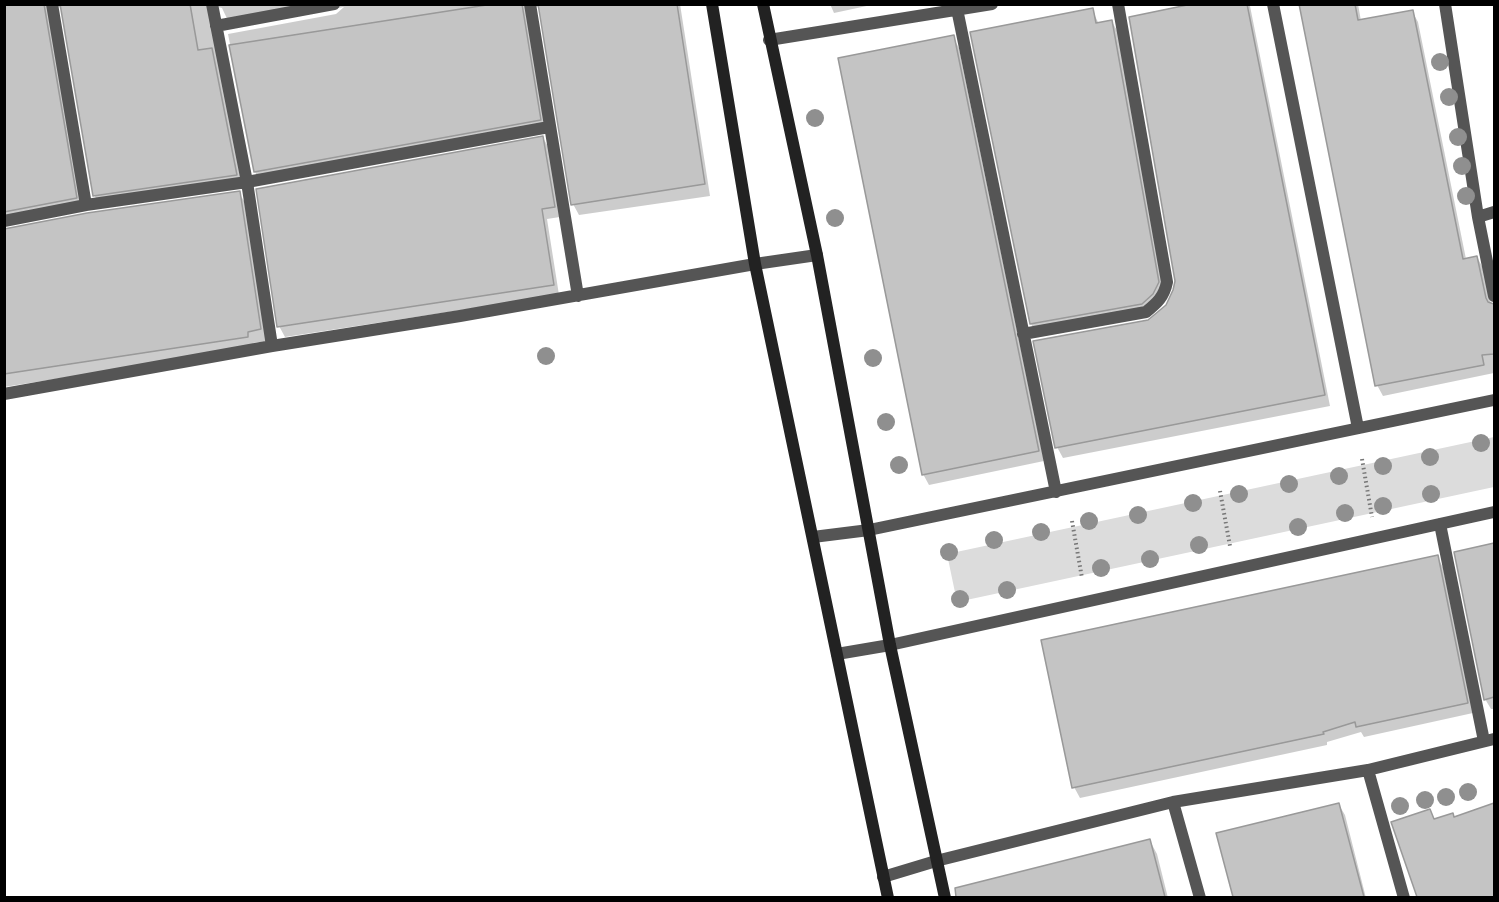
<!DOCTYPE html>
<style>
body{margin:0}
#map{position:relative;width:1499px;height:902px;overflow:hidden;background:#fff;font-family:Cabin,sans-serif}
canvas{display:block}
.frame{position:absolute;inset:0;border:6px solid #000;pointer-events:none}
</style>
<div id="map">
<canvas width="1499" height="902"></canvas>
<div class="frame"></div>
</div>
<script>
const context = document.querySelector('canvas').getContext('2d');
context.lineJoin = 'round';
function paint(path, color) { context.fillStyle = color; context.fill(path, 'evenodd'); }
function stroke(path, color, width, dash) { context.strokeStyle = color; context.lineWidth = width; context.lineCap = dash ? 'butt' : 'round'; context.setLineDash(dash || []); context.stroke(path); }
paint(new Path2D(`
 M 1494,437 L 1494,487 L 957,602 L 947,554 Z`), '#dcdcdc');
paint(new Path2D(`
 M 4,4 L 680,4 L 710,196 L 579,215 L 573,204 L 541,8 L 536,7 L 546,131 L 261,183 L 255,172 L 228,34 L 336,14 L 344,7 L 231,27 L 222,8 L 218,7 L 243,186 L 101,206 L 94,195 L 63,8 L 58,7 L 82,210 L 8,224 L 4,227 Z
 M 830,4 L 876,4 L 834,13 Z
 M 1200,4 L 1249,4 L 1250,6 L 1330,406 L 1063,458 L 1057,447 L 1149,321 L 1167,305 L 1177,284 Z
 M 1301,4 L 1358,4 L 1361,21 L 1412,11 L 1418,22 L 1466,259 L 1477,257 L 1483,268 L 1491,304 L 1494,305 L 1494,373 L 1383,396 L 1377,385 Z
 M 1092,10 L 1099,24 L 1112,22 L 1118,32 L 1164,293 L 1148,314 L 1037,334 L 1031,324 L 972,33 Z
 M 953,37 L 959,48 L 1044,461 L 929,485 L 923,474 Z
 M 543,138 L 549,148 L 560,217 L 547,219 L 559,295 L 285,337 L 279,326 Z
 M 239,193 L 246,204 L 267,341 L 253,343 L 254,348 L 4,387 L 4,230 Z
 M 1494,545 L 1494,709 L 1491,709 L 1485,699 L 1456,553 Z
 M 1437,557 L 1443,567 L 1473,713 L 1364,737 L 1361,732 L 1327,742 L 1327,745 L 1080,798 L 1074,787 Z
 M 1494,804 L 1494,898 L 1419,898 L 1393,823 L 1454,818 Z
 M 1339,805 L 1345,815 L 1366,898 L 1234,898 L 1218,835 Z
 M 1150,841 L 1157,854 L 1168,898 L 992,898 L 987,881 Z`), '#0003');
const building = new Path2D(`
 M 4,4 L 44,4 L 77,198 L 4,212 Z
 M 60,4 L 190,4 L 198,50 L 212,48 L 237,175 L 93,196 Z
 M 493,4 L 522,4 L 541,120 L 254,172 L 229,45 Z
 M 538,4 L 677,4 L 705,184 L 571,205 Z
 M 1192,4 L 1247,4 L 1325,395 L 1055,448 L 1033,341 L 1148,320 L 1166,305 L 1173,290 L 1175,281 L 1129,17 Z
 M 1299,4 L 1355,4 L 1358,20 L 1413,10 L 1463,259 L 1477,256 L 1486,298 L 1488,302 L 1494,304 L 1494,354 L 1482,355 L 1484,365 L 1375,386 Z
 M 1093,8 L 1096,23 L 1112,20 L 1159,282 L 1153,294 L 1142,304 L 1030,324 L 970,32 Z
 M 954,35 L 1039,451 L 922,475 L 838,58 Z
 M 543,136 L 555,207 L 542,209 L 554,285 L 277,327 L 256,189 Z
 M 240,191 L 261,329 L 248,332 L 248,337 L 4,374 L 4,229 L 87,213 Z
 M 1494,543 L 1494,697 L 1484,700 L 1454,552 Z
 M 1438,555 L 1468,703 L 1356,727 L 1355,722 L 1323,732 L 1324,734 L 1072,788 L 1041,640 Z
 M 1339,803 L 1364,897 L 1233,897 L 1216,833 Z
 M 1494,803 L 1494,897 L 1417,897 L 1391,822 L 1430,809 L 1434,819 L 1453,813 L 1454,817 Z
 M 1150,839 L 1165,897 L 956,897 L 955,888 Z`);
paint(building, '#c4c4c4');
stroke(building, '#999', 1.5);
stroke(new Path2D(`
 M 1362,459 L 1372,517
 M 1220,491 L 1230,546
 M 1072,521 L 1082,578`), '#777', 4, [1.5, 3]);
stroke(new Path2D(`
 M 52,4 L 86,205
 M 212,4 L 247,182 L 272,346
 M 530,4 L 578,296
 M 956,4 L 1056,492
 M 1273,4 L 1358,428
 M 1445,4 L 1478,217 L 1494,212
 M 216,26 L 334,4
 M 769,40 L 992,4
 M 1478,217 L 1494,296
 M 4,221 L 86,205 L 247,182 L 549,127
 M 1023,334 L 1146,312 C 1157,303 1164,297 1167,282 L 1118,4
 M 4,394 L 272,346 L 460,316 L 755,264 L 817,255
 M 1440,524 L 1484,741
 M 813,537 L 869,530 L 1494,400
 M 837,654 L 890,645 L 1494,512
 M 1368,770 L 1404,898
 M 1173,802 L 1200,898
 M 883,877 L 936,861 L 1173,802 L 1368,770 L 1494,739`), '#555', 12);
stroke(new Path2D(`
 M 712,4 L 755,264 L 888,898
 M 763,4 L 817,255 L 890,645 L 945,898`), '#222', 12);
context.fillStyle = '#8f8f8f';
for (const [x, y] of [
 [1440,62],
 [1449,97],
 [815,118],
 [1458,137],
 [1462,166],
 [1466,196],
 [835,218],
 [546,356],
 [873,358],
 [886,422],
 [1481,443],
 [1430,457],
 [899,465],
 [1383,466],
 [1339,476],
 [1289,484],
 [1239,494],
 [1431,494],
 [1193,503],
 [1383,506],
 [1345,513],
 [1138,515],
 [1089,521],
 [1298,527],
 [1041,532],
 [994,540],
 [1199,545],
 [949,552],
 [1150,559],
 [1101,568],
 [1007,590],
 [960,599],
 [1468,792],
 [1446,797],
 [1425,800],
 [1400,806]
]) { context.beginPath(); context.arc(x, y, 9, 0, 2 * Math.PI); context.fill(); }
</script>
